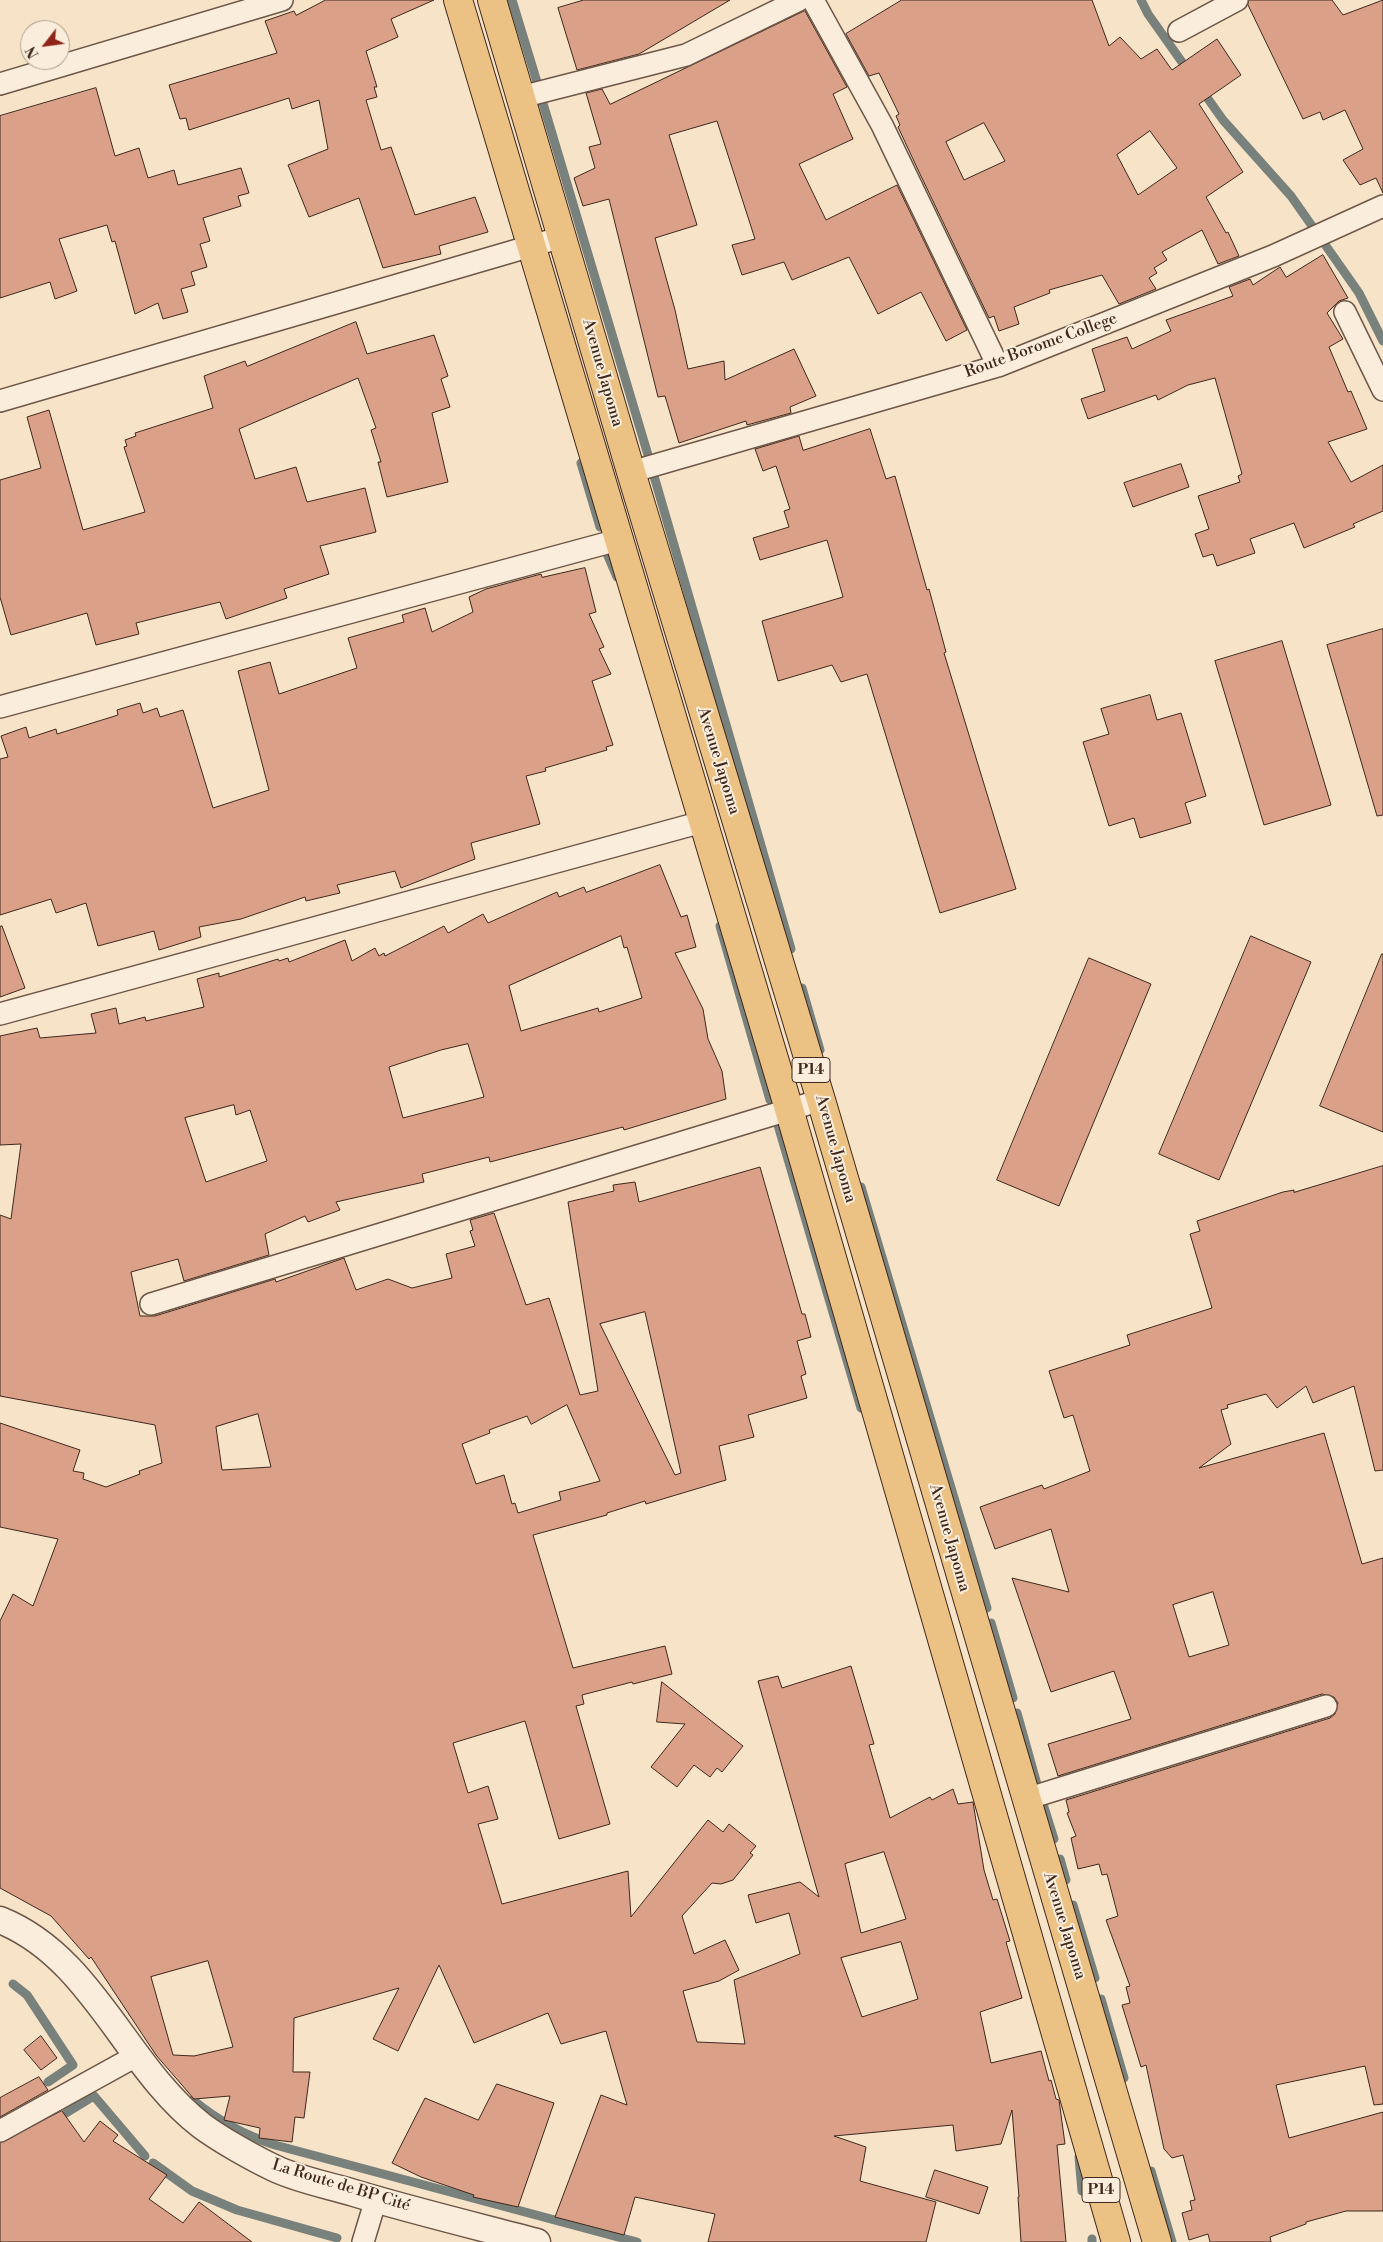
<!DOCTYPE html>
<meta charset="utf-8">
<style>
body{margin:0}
#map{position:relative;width:1383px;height:2242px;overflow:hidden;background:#f7e3c8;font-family:"Libre Bodoni",serif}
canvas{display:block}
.north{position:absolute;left:20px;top:20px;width:50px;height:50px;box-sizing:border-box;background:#faeddb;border:1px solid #b09e8f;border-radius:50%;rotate:240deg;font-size:14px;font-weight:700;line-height:20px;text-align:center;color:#40281d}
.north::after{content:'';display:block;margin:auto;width:18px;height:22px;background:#8f2418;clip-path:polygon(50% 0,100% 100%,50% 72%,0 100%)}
</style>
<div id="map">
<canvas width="1383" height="2242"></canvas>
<div class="north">N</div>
</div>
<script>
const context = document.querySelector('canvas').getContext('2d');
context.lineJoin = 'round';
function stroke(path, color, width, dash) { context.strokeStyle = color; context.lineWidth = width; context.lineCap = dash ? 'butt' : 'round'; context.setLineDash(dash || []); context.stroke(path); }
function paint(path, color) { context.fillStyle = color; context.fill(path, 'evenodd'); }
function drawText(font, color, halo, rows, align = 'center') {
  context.font = font + ' "Libre Bodoni",serif'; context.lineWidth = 4; context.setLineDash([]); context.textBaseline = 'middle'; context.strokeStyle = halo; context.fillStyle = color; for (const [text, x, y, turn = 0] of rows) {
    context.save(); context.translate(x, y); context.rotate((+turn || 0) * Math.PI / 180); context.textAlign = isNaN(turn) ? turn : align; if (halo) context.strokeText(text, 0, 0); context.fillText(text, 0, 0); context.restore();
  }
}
stroke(new Path2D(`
 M 512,0 L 537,82
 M 1141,0 L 1148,14 L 1189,72
 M 1201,89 L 1223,120 L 1291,196 L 1359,293 L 1383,341
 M 542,100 L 648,455
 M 581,463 L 600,527
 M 654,476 L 791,949
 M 608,556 L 617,577
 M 720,926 L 770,1100
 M 802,988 L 820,1050
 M 778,1125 L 861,1408
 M 861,1187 L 987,1608
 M 991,1623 L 1013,1698
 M 1017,1713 L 1038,1788
 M 1044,1807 L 1054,1839
 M 1060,1859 L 1066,1880
 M 1073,1905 L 1095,1978
 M 13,1984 L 27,1995 L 73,2065 L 48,2082
 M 1101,1999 L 1124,2078
 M 193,2100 C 218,2121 244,2135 275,2145 L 637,2242
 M 66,2113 L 94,2096 L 145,2156
 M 1079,2157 L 1082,2191
 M 153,2163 L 192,2191 L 237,2210 L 337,2238
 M 1151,2171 L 1172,2242
 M 1092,2239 L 1092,2242`), '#78817b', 9);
const building = new Path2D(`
 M 326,0 L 434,0 L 391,19 L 398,37 L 366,51 L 377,87 L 374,87 L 377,97 L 366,100 L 381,150 L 391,147 L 415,215 L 475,197 L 488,232 L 439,246 L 441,254 L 383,268 L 359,198 L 309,217 L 288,165 L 328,149 L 319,100 L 292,109 L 289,98 L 189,130 L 186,118 L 180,119 L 169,85 L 277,53 L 265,21 L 294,11 L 296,15 Z
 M 584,0 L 730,0 L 639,54 L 577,70 L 558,8 Z
 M 902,0 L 1092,0 L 1109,46 L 1120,37 L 1141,59 L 1157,49 L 1172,70 L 1217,39 L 1241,75 L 1199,104 L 1243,172 L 1206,197 L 1226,233 L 1228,232 L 1239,256 L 1218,264 L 1202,230 L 1162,252 L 1167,260 L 1154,268 L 1157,273 L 1149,278 L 1156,289 L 1151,291 L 1119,304 L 1102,275 L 1049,290 L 1050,293 L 1014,307 L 1019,324 L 999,331 L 994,316 L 989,318 L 920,174 L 898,127 L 900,125 L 896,116 L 899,114 L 879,73 L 869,76 L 846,34 ZM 984,123 L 1005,161 L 964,180 L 946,142 ZM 1150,131 L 1177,168 L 1138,195 L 1117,155 Z
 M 1249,0 L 1332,0 L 1343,15 L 1383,0 L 1383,193 L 1376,178 L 1360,185 L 1343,160 L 1363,149 L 1345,110 L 1323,120 L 1320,112 L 1303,119 L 1248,5 Z
 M 805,11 L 847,87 L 833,94 L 853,139 L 799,164 L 826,220 L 897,185 L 967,330 L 946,341 L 921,292 L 878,314 L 849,257 L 792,280 L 784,262 L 742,275 L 732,245 L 755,239 L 717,121 L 669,135 L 697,225 L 655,238 L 675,310 L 688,369 L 724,361 L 725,380 L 794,349 L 816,396 L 790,407 L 791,413 L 747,425 L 746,421 L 679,443 L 665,396 L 658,397 L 609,199 L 583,206 L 574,178 L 595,168 L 589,147 L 601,144 L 586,93 L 602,89 L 610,104 Z
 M 96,88 L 115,156 L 139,148 L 148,178 L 174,170 L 178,185 L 241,168 L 249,193 L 238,196 L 241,206 L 203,218 L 210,241 L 200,244 L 207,267 L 191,272 L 195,285 L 181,289 L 188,312 L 163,319 L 158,303 L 135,314 L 115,241 L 112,242 L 107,225 L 59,239 L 77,291 L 55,299 L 50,282 L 0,298 L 0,116 Z
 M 1323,255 L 1348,298 L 1339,301 L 1327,313 L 1343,339 L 1329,347 L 1348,392 L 1351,391 L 1367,429 L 1328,442 L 1351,482 L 1383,465 L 1383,511 L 1353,524 L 1355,527 L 1304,548 L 1294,523 L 1250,539 L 1255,553 L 1217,566 L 1213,554 L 1203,557 L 1195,534 L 1209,529 L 1198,496 L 1240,482 L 1238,476 L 1242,474 L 1215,378 L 1188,385 L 1158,400 L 1156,395 L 1088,419 L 1081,399 L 1105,391 L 1092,349 L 1127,337 L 1132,349 L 1171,331 L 1166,320 L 1233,296 L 1229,287 L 1250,279 L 1253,285 L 1280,267 L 1286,277 Z
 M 356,322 L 367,354 L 434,335 L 448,376 L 441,379 L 450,407 L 432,413 L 448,482 L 387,497 L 378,462 L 381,462 L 371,430 L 376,428 L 358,378 L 239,429 L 255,479 L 296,467 L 307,502 L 365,488 L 376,532 L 320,546 L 329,574 L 284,589 L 287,598 L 226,619 L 220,602 L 136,623 L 139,634 L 96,645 L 87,613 L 11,635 L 0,597 L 0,480 L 41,468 L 27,417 L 49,410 L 83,530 L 145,512 L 124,447 L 127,446 L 125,440 L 136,436 L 135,433 L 213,408 L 204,376 L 245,361 L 247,366 Z
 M 870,429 L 886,479 L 895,476 L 927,590 L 929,589 L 946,652 L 944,653 L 1016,889 L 940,913 L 867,674 L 841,682 L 832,665 L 778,681 L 762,621 L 843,597 L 827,540 L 760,560 L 753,538 L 789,527 L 784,511 L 790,509 L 776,466 L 763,471 L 755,449 L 799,436 L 803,450 Z
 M 1181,464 L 1189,487 L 1133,507 L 1124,483 Z
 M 585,568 L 596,612 L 589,614 L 604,647 L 599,649 L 611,674 L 592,681 L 613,745 L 606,747 L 607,750 L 545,768 L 546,771 L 526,776 L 540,824 L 471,843 L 475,859 L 401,888 L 395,871 L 337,885 L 340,893 L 306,901 L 305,897 L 241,919 L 199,927 L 201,937 L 159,950 L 154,931 L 98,946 L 86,903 L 56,913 L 51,899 L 0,915 L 0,759 L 8,757 L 1,736 L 26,727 L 29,738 L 56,729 L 57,734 L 118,715 L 117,710 L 140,703 L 143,713 L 157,708 L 160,717 L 183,710 L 213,808 L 269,790 L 238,671 L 270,662 L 279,694 L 357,668 L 348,638 L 404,622 L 402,615 L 425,608 L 432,632 L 473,612 L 469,597 L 486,589 L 541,574 L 542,577 Z
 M 1383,629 L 1383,815 L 1377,816 L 1327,645 Z
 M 1282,641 L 1331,805 L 1264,825 L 1215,661 Z
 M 1150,695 L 1157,720 L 1181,713 L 1206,796 L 1185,803 L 1191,823 L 1140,838 L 1134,818 L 1109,826 L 1083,742 L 1109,734 L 1101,709 Z
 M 660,865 L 681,917 L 687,915 L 696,947 L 675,953 L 703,1009 L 708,1039 L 722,1071 L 726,1099 L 624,1130 L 623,1127 L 490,1162 L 489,1157 L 422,1174 L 424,1182 L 336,1202 L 340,1210 L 308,1222 L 305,1216 L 265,1234 L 269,1255 L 184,1281 L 178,1259 L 131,1272 L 140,1316 L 155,1316 L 275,1279 L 276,1282 L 344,1258 L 356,1290 L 388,1279 L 412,1288 L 452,1278 L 446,1254 L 475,1246 L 470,1231 L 473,1230 L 470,1220 L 494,1213 L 526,1305 L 549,1298 L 580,1395 L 598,1391 L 568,1202 L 614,1191 L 613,1185 L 635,1182 L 639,1202 L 760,1167 L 802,1314 L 805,1314 L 811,1337 L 797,1341 L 806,1374 L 801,1376 L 807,1398 L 748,1415 L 754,1437 L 719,1446 L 726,1480 L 646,1504 L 645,1501 L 607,1513 L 607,1515 L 533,1535 L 573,1668 L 665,1646 L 672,1674 L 633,1684 L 632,1682 L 582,1695 L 584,1704 L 576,1706 L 610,1824 L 559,1839 L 525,1721 L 453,1743 L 468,1793 L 488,1786 L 498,1819 L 478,1824 L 502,1904 L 628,1871 L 631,1917 L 708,1820 L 723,1832 L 729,1824 L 756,1846 L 750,1853 L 753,1855 L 733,1880 L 721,1884 L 712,1883 L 682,1916 L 694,1954 L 725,1940 L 739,1970 L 719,1981 L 683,1991 L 697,2042 L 745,2044 L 734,1980 L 800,1954 L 789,1913 L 756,1923 L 748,1895 L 800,1882 L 819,1897 L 758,1681 L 778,1676 L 782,1688 L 851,1666 L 874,1744 L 869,1745 L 890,1818 L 930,1797 L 932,1800 L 953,1789 L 958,1804 L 973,1802 L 984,1870 L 993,1900 L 997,1899 L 1010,1941 L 1006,1942 L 1022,1998 L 980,2012 L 991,2063 L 1041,2051 L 1049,2081 L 1051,2080 L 1056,2099 L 1059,2100 L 1065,2144 L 1057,2145 L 1066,2242 L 1021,2242 L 1018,2197 L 1019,2197 L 1012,2110 L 1001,2144 L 956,2151 L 953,2125 L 834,2136 L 866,2147 L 860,2181 L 936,2202 L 926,2242 L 708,2242 L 715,2214 L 635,2197 L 624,2235 L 555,2217 L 601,2095 L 627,2105 L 606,2031 L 561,2044 L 548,2013 L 474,2043 L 439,1965 L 398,2051 L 373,2039 L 399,1988 L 294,2018 L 293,2072 L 310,2072 L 304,2118 L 295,2117 L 292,2142 L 259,2138 L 260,2128 L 224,2120 L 230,2096 L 194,2099 L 156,2055 L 91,1957 L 89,1959 L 51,1916 L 0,1888 L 0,1621 L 13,1594 L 33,1606 L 58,1539 L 0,1527 L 0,1423 L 80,1450 L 73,1471 L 84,1473 L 83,1479 L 106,1487 L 140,1474 L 139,1471 L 162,1463 L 155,1425 L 0,1396 L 0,1215 L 11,1219 L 21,1144 L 0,1145 L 0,1036 L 37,1028 L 40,1038 L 96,1033 L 91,1014 L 116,1008 L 119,1024 L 145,1017 L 146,1021 L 204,1007 L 197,979 L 219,973 L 219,977 L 278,959 L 279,961 L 288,958 L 289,962 L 345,940 L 352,961 L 375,948 L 379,956 L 384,953 L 385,956 L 444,926 L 448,933 L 483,914 L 488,923 L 557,892 L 559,897 L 584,887 L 586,892 ZM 621,936 L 624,948 L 627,947 L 642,998 L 599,1012 L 598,1008 L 521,1031 L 509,986 ZM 468,1044 L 484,1097 L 403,1118 L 389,1067 L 441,1050 ZM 234,1105 L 236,1115 L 250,1110 L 267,1161 L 206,1182 L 185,1118 ZM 645,1312 L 681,1473 L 675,1475 L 600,1324 ZM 567,1405 L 600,1481 L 559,1492 L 561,1500 L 518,1513 L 515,1503 L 512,1504 L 504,1475 L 476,1484 L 462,1444 L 490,1433 L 489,1430 L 527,1416 L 531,1424 ZM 258,1414 L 271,1467 L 222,1470 L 216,1427 ZM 884,1852 L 906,1919 L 861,1933 L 845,1864 ZM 901,1942 L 918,1999 L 862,2017 L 841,1958 ZM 208,1961 L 233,2047 L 194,2056 L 173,2055 L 151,1977 Z
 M 2,926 L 25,988 L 0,997 L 0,927 Z
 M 1251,936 L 1311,962 L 1219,1180 L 1159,1154 Z
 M 1382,954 L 1383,954 L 1383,1132 L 1320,1106 Z
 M 1089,958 L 1151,984 L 1059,1206 L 997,1180 Z
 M 1383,1166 L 1383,1470 L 1375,1471 L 1354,1386 L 1313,1403 L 1306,1386 L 1277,1408 L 1266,1394 L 1227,1405 L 1228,1408 L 1221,1410 L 1231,1444 L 1199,1468 L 1324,1433 L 1362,1564 L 1383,1558 L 1383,2104 L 1374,2105 L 1365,2066 L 1276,2085 L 1289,2138 L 1383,2112 L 1383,2211 L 1346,2211 L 1306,2222 L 1306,2224 L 1270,2237 L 1271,2242 L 1210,2242 L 1208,2234 L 1189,2240 L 1182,2213 L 1192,2210 L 1190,2201 L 1195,2200 L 1183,2155 L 1172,2158 L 1164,2149 L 1146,2065 L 1141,2067 L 1122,2005 L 1130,2003 L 1126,1987 L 1130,1986 L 1106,1920 L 1118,1916 L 1107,1874 L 1102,1875 L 1099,1864 L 1078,1869 L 1071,1838 L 1076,1836 L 1067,1813 L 1069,1812 L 1066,1800 L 1330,1718 L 1335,1714 L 1338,1703 L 1334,1697 L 1322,1694 L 1058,1776 L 1048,1744 L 1131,1719 L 1114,1671 L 1051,1692 L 1012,1578 L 1069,1592 L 1051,1529 L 995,1549 L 980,1507 L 1042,1485 L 1044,1489 L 1090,1471 L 1073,1415 L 1064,1418 L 1049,1371 L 1130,1345 L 1127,1335 L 1212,1308 L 1190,1234 L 1200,1231 L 1197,1221 L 1283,1192 L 1294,1190 L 1294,1192 ZM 1213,1592 L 1229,1645 L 1189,1657 L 1173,1605 Z
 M 662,1682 L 743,1746 L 722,1772 L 717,1768 L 710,1777 L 694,1765 L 677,1787 L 651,1767 L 685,1724 L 657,1722 Z
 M 41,2036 L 57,2058 L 41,2070 L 24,2050 Z
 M 39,2077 L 48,2090 L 0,2117 L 0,2098 Z
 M 497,2084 L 554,2103 L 518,2207 L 473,2197 L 474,2195 L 421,2177 L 392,2163 L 425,2098 L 478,2120 Z
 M 62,2111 L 84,2142 L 100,2121 L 118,2135 L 113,2141 L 167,2175 L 149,2199 L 183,2223 L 199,2202 L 252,2242 L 0,2242 L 0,2143 Z
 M 935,2170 L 988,2187 L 979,2214 L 926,2197 Z`);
paint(building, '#daa088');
stroke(building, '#40281d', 1);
const minor = new Path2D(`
 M 813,0 L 882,125 L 998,366
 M 1179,31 L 1237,0
 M 0,84 L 282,0
 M 521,97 L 686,55 L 799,0
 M 1345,312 L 1383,390
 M 0,401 L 562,237
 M 631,472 L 998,366 L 1273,256 L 1383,206
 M 0,707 L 618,540
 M 0,1014 L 702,822
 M 151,1304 L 821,1100
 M 1026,1799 L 1326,1706
 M 0,2131 L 136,2056
 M 363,2242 L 376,2199`);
const tertiary = new Path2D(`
 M 0,1920 C 93,1957 126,2068 202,2126 C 221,2140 253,2158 274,2168 C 299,2180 328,2185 354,2193 C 414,2211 476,2226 537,2242`);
const primary = new Path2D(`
 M 458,0 L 789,1109 L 1116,2242
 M 492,0 L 631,472 L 821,1100 L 1157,2242`);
stroke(minor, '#6e5748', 24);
stroke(tertiary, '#6e5748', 29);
stroke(primary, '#40281d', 30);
stroke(minor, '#faeddb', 21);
stroke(tertiary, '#faeddb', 26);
stroke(primary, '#ecc284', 28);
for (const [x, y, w] of [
 [811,1070,38],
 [1101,2190,38]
]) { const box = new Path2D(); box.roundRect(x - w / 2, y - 12.5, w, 25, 4); context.fillStyle = '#faeddb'; context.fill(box); stroke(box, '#40281d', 1); }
drawText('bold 15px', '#40281d', null, [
 ["P14",811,1070],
 ["P14",1101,2190]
]);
drawText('16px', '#40281d', '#faeddb', [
 ["Route Borome College",1041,346,-20],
 ["Avenue Japoma",602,373,74],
 ["Avenue Japoma",718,761,73],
 ["Avenue Japoma",835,1149,74],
 ["Avenue Japoma",949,1538,74],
 ["Avenue Japoma",1064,1926,73],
 ["La Route de BP Cité",341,2186,17]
]);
</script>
